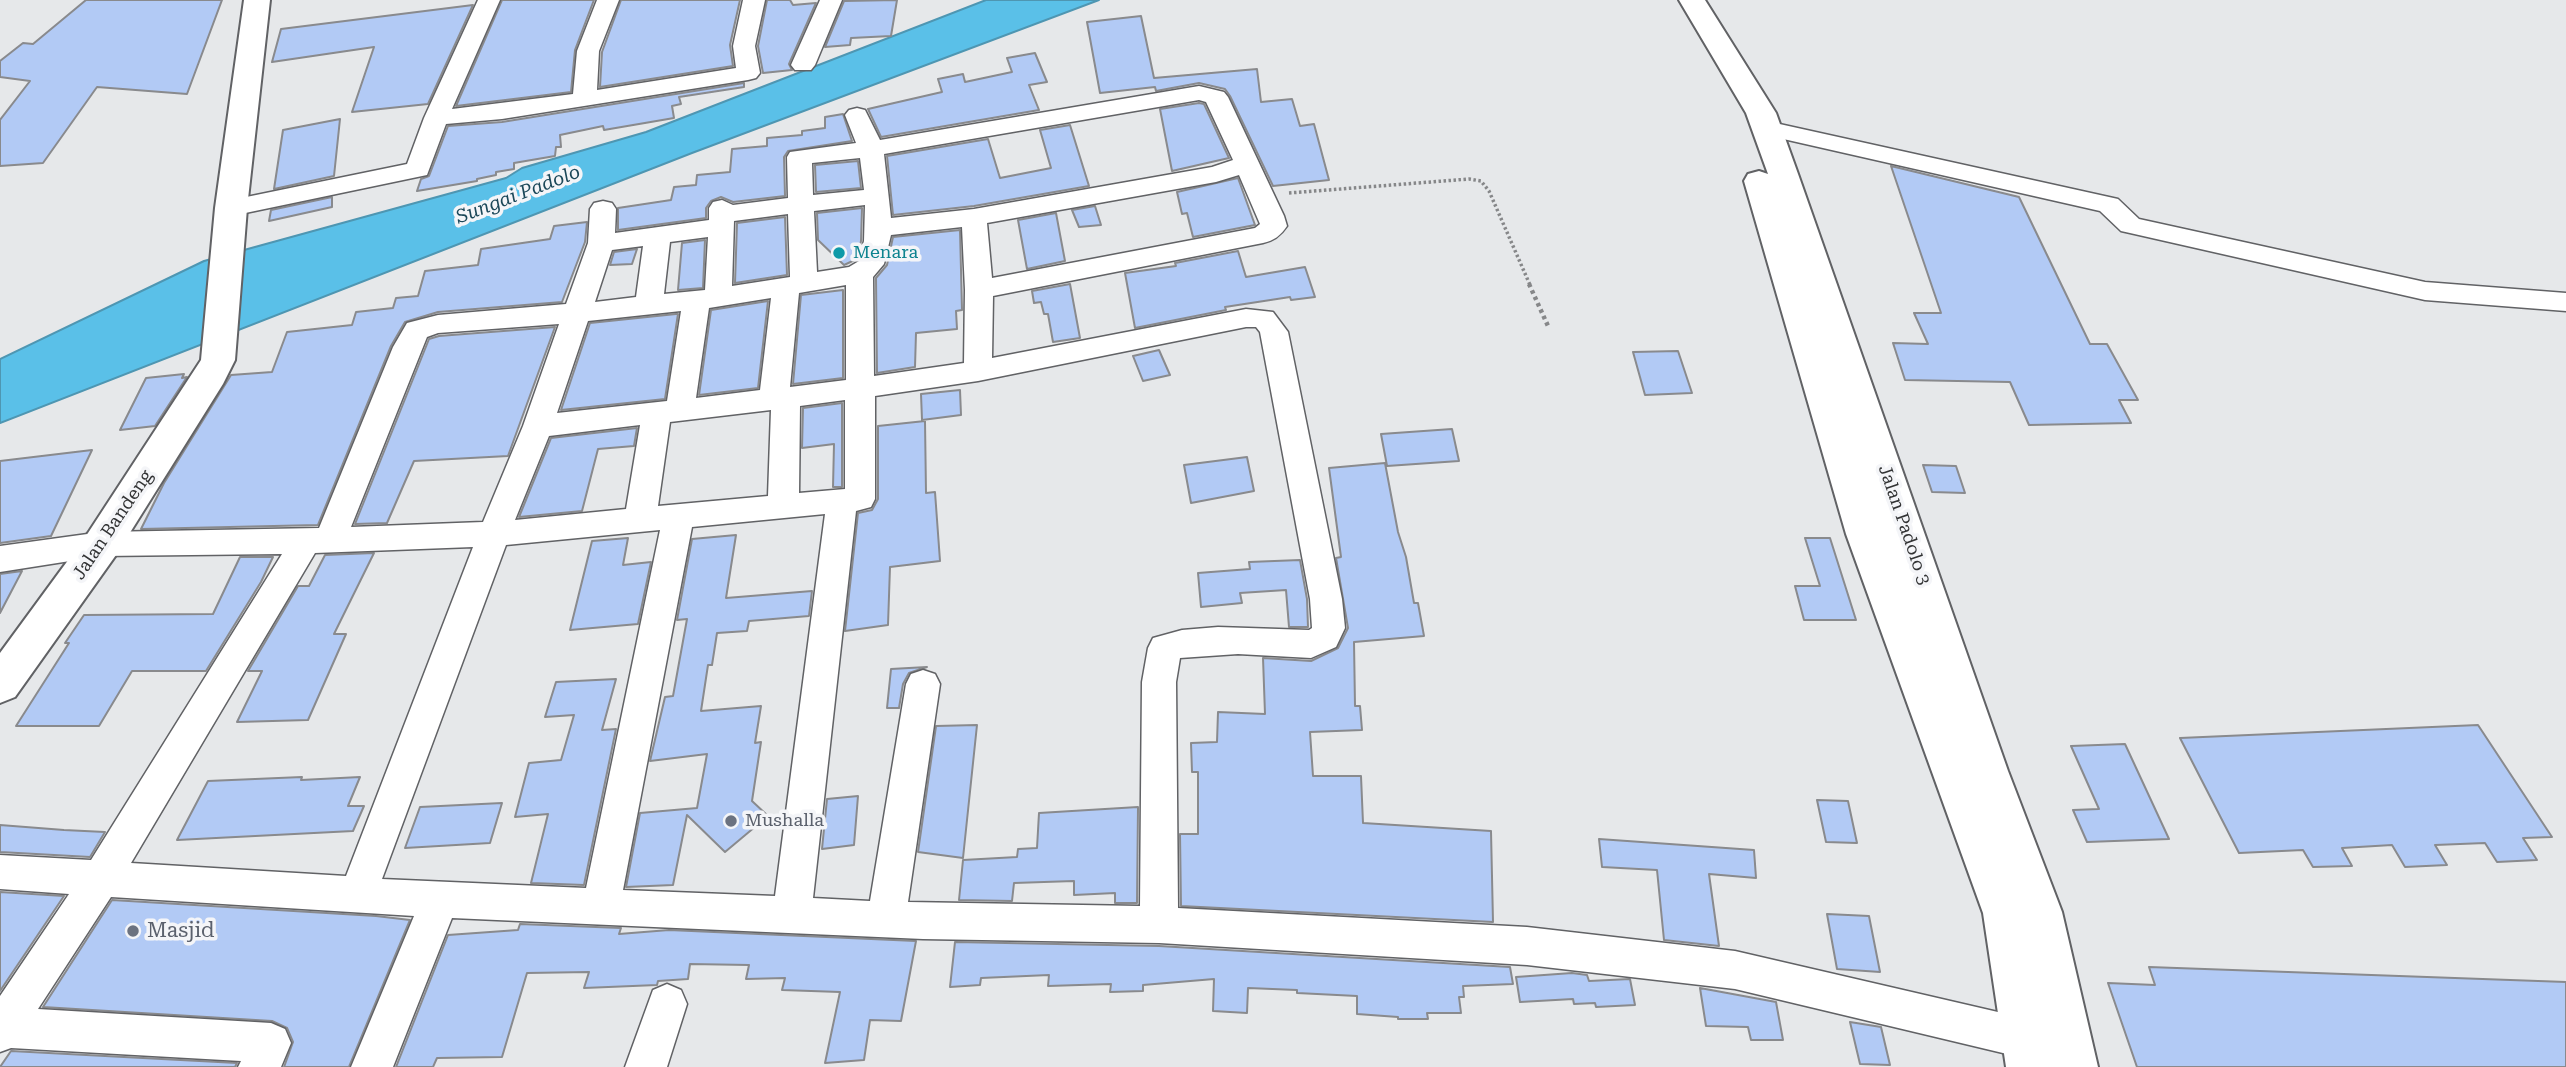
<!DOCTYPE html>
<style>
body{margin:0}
canvas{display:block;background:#e6e8ea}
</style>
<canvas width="2566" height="1067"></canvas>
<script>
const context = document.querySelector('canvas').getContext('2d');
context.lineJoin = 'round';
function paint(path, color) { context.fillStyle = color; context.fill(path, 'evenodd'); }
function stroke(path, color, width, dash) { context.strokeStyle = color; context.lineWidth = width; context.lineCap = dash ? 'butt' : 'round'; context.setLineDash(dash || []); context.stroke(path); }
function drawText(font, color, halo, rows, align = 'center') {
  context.font = font + ' "Roboto Serif",serif'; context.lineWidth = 7; context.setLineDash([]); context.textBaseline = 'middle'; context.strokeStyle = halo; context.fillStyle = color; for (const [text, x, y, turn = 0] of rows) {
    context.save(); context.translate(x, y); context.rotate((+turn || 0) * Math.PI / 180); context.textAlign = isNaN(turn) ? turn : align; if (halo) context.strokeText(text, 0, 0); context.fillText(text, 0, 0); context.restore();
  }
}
const water = new Path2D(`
 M 986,0 L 1099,0 L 692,153 L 0,423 L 0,359 L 204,261 L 506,178 L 522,168 L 646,132 Z`);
paint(water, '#5ac0e8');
stroke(water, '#4e96b2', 2);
const building = new Path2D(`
 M 86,0 L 222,0 L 187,94 L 97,87 L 43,163 L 0,166 L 0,120 L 30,81 L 0,77 L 0,61 L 23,43 L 33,44 Z
 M 502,0 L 594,0 L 575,50 L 571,92 L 456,106 Z
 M 621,0 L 740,0 L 730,45 L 733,66 L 600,87 L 602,52 Z
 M 767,0 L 790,0 L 793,5 L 816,3 L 789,64 L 792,70 L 763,73 L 758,46 Z
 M 897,0 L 891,36 L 851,38 L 850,45 L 825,47 L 844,1 Z
 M 473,5 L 428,104 L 352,112 L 374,47 L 272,62 L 281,29 Z
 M 1141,16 L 1154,78 L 1257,69 L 1261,102 L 1292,99 L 1300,126 L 1314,124 L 1329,180 L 1273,186 L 1230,96 L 1225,89 L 1199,83 L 1156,91 L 1155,87 L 1100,93 L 1087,22 Z
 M 1035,53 L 1047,82 L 1029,85 L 1039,110 L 881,137 L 868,109 L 942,92 L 938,79 L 963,74 L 965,82 L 1012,72 L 1007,58 Z
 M 744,83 L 744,87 L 679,97 L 681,104 L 672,106 L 674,118 L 604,130 L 603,126 L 560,135 L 561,147 L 556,147 L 555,156 L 514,163 L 514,169 L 496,172 L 496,175 L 477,179 L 477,181 L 417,191 L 421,179 L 429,176 L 448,126 L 502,122 Z
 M 1199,103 L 1204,104 L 1229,158 L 1172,171 L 1160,109 Z
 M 843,114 L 852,141 L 788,151 L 784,157 L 785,196 L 733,202 L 721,197 L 711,201 L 706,208 L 706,218 L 618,230 L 618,208 L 671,200 L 674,187 L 696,185 L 697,175 L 730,172 L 732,149 L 767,146 L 767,138 L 802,135 L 802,131 L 825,128 L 825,117 Z
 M 340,119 L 334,176 L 274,189 L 283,130 Z
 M 1070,125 L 1089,186 L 974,206 L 893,215 L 887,156 L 988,139 L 1000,178 L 1051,168 L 1040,130 Z
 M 858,161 L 861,188 L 816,192 L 815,165 Z
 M 1891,166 L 2019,197 L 2090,344 L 2107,344 L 2138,400 L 2119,400 L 2131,423 L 2029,425 L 2010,382 L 1905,380 L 1893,343 L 1928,344 L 1914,313 L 1941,313 Z
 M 1238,178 L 1255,225 L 1193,237 L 1187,213 L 1182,214 L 1177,192 Z
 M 332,197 L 332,207 L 269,221 L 271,210 Z
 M 1095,206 L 1101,225 L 1079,227 L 1072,210 Z
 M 862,208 L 861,241 L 857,259 L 844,265 L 818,240 L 817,213 Z
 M 1056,213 L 1065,261 L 1027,269 L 1018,220 Z
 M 785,217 L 787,275 L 735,283 L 737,223 Z
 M 587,222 L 585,242 L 562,302 L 438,312 L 405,322 L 391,346 L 318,525 L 141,529 L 164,483 L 231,375 L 272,372 L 287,332 L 352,325 L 356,312 L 393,308 L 396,298 L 418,296 L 425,271 L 478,265 L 481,249 L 550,239 L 554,226 Z
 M 960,230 L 962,310 L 956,311 L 957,329 L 916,333 L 915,367 L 877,373 L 876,278 L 887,265 L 893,237 Z
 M 705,240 L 703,288 L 678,290 L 682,243 Z
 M 637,249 L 632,264 L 610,265 L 614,252 Z
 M 1238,251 L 1246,277 L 1305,267 L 1315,297 L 1291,300 L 1290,297 L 1225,307 L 1226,310 L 1135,328 L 1125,273 L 1176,266 L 1175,263 Z
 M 1070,284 L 1080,338 L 1053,342 L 1048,314 L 1044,314 L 1041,302 L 1034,303 L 1032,291 Z
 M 843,290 L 843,378 L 793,384 L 801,295 Z
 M 768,301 L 758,388 L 699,395 L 711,310 Z
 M 676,314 L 678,314 L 665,399 L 561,410 L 590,323 Z
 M 555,327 L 508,456 L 414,461 L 387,523 L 355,524 L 429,339 L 439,336 Z
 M 1159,350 L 1170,375 L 1143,381 L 1133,356 Z
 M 1678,351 L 1692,393 L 1645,395 L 1633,352 Z
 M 184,374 L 182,378 L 187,377 L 155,426 L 120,430 L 146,378 Z
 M 960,390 L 961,415 L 922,420 L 921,394 Z
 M 842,403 L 842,487 L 833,487 L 834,444 L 802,448 L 803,408 Z
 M 925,421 L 926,493 L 935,492 L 940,561 L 890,567 L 888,625 L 845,631 L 858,513 L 872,510 L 878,499 L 878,426 Z
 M 637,428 L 634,446 L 598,449 L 582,511 L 519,517 L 551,438 Z
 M 1452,429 L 1459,461 L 1387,466 L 1381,434 Z
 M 92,450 L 51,536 L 0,543 L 0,461 Z
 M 1247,457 L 1254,491 L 1191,503 L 1184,465 Z
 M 1385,463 L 1398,532 L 1406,557 L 1414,603 L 1418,603 L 1424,636 L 1354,642 L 1355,706 L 1360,706 L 1362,730 L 1310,732 L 1313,776 L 1361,776 L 1363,823 L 1491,831 L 1493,922 L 1181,906 L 1180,834 L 1198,834 L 1198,772 L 1192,772 L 1191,743 L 1217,742 L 1218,712 L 1265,714 L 1263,658 L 1311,661 L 1338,648 L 1348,628 L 1336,558 L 1341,557 L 1329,468 Z
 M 1923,465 L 1956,466 L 1965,493 L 1932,492 Z
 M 736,535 L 726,598 L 812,591 L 809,616 L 749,621 L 747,631 L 717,633 L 712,665 L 708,665 L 701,711 L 761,706 L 755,743 L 761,742 L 752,801 L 768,816 L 725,852 L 687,815 L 673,885 L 626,887 L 640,813 L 697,808 L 707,754 L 650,761 L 665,697 L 673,696 L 687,619 L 677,620 L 692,539 Z
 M 628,538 L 623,565 L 651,562 L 638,624 L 570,630 L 592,541 Z
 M 1805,538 L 1830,538 L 1856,620 L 1804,620 L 1795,586 L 1820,586 Z
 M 374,553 L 334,634 L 346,634 L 308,720 L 237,722 L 262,671 L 248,671 L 298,586 L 309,586 L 325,555 Z
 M 240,557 L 273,557 L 261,582 L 206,671 L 132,671 L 99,726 L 16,726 L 69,643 L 65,643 L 84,615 L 213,614 Z
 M 1300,560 L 1307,599 L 1308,627 L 1289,627 L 1286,590 L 1240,593 L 1242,603 L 1201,607 L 1198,573 L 1250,569 L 1249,562 Z
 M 22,571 L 0,613 L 0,574 Z
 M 927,667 L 909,673 L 903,684 L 899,708 L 887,708 L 891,669 Z
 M 616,679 L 602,730 L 616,729 L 584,885 L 531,883 L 548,814 L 515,817 L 529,763 L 561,760 L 574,715 L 545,717 L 556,682 Z
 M 977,725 L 963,858 L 918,852 L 936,726 Z
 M 2478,725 L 2552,837 L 2523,838 L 2537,860 L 2497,862 L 2485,843 L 2435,845 L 2447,865 L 2405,867 L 2392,845 L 2342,848 L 2352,866 L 2313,867 L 2303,850 L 2239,853 L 2180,738 Z
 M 2125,744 L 2169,839 L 2087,842 L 2073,810 L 2099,809 L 2071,746 Z
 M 302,777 L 301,780 L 360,777 L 348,806 L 364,806 L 353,831 L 177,840 L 208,781 Z
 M 858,796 L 854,845 L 822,849 L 827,799 Z
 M 1817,800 L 1848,801 L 1857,843 L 1826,842 Z
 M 502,803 L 490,843 L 405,848 L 420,807 Z
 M 1138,807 L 1137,903 L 1115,903 L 1115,893 L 1074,895 L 1074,881 L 1014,883 L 1012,901 L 959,900 L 963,860 L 1017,857 L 1018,849 L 1037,848 L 1039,813 Z
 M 0,825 L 64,830 L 105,832 L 90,857 L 0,852 Z
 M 1599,839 L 1754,850 L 1756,878 L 1709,874 L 1719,946 L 1664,940 L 1657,870 L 1602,867 Z
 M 0,892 L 64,896 L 0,991 Z
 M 112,900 L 376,916 L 410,920 L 349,1067 L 284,1067 L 293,1042 L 287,1028 L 272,1021 L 43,1007 Z
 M 1827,914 L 1869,916 L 1880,972 L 1837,969 Z
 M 520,924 L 621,928 L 619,934 L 669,930 L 916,941 L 901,1021 L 870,1020 L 864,1060 L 825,1063 L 840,992 L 782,990 L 785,978 L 746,979 L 749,965 L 690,964 L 688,979 L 658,981 L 657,985 L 584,988 L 589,972 L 527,973 L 502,1057 L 437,1058 L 433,1067 L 396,1067 L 448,935 L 518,930 Z
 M 955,942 L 1159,946 L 1510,967 L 1513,984 L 1463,986 L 1464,997 L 1459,997 L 1461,1013 L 1427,1013 L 1428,1019 L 1398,1019 L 1398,1017 L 1357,1014 L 1357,996 L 1297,993 L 1297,990 L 1248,988 L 1247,1013 L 1213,1011 L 1214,979 L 1143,985 L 1143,991 L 1110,992 L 1111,984 L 1048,986 L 1049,975 L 981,978 L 980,985 L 950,987 Z
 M 2149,967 L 2566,982 L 2566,1067 L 2137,1067 L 2108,983 L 2155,985 Z
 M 1572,973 L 1587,975 L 1589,981 L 1630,979 L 1635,1005 L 1596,1007 L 1595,1003 L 1574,1004 L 1573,999 L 1520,1002 L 1516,977 Z
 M 1700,988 L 1776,1002 L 1783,1040 L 1751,1040 L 1748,1027 L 1706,1026 Z
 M 1850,1022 L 1881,1027 L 1890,1065 L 1860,1064 Z
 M 11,1051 L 237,1063 L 235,1067 L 0,1067 Z`);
paint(building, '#b2caf5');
stroke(building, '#898a8d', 2);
const street = new Path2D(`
 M 478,0 L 500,0 L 452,109 L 573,94 L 577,51 L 597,0 L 619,0 L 599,51 L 597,90 L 736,68 L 733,46 L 743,0 L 765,0 L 755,46 L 760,73 L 756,78 L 748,80 L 502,119 L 446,124 L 427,175 L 231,216 L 222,214 L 218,208 L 222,202 L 407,164 L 424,118 Z
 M 820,0 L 842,0 L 815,65 L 811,70 L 795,70 L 791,65 Z
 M 1199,86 L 1224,92 L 1228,97 L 1284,216 L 1287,226 C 1281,235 1274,241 1263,243 L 993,296 L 992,358 L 1246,309 L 1273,312 L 1288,332 L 1342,599 L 1345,628 L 1336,647 L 1311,658 L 1238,654 L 1180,658 L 1176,682 L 1178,908 L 1527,927 L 1735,951 L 2028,1019 L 2042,1025 L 2048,1039 L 2042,1053 L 2028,1059 L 1735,989 L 1527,965 L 1159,943 L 923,939 L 452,918 L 393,1067 L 351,1067 L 414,916 L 111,897 L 38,1009 L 271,1023 L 285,1029 L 291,1043 L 281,1067 L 238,1067 L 241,1061 L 11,1048 L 0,1052 L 0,996 L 69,894 L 0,889 L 0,855 L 91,860 L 282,554 L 102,556 L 0,572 L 0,546 L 102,532 L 319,528 L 393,347 L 407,323 L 438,315 L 566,304 L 588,243 L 590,209 L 594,203 L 603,201 L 612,203 L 616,209 L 615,233 L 709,220 L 709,208 L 713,202 L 722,200 L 733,205 L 788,198 L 787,157 L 790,152 L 856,143 L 845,115 L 849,110 L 857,108 L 865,110 L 880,140 ZM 1199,100 L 1206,102 L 1233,160 L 1212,167 L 974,209 L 891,218 L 884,154 ZM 860,158 L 864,190 L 813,195 L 812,163 ZM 1239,175 L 1260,224 L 1255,228 L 992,278 L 987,223 L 1216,182 ZM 865,205 L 864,241 L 859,261 L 849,267 L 817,272 L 814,211 ZM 788,214 L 790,277 L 732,286 L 734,221 ZM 962,227 L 965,290 L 964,363 L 874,376 L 873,277 L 884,264 L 891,235 ZM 708,237 L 705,290 L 664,294 L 670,242 ZM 643,246 L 636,297 L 595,302 L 612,250 ZM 846,285 L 846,380 L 790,387 L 799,293 ZM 771,298 L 760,390 L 696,398 L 709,308 ZM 681,311 L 667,401 L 557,413 L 588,321 ZM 559,324 L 523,426 L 483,522 L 351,527 L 427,337 L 438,333 ZM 1246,327 L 1256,327 L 1260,332 L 1310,599 L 1312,628 L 1309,630 L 1218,627 L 1182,630 L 1153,638 L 1148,648 L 1142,682 L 1140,906 L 908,902 L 940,684 L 935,674 L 923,670 L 911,674 L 906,684 L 870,901 L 813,898 L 856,511 L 871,507 L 875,499 L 875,396 L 978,381 ZM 845,400 L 845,489 L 799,493 L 800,406 ZM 771,410 L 768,496 L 658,506 L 670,422 ZM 640,425 L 626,509 L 515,520 L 549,436 ZM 825,514 L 775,896 L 623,890 L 692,527 ZM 660,530 L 586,888 L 382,879 L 506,545 ZM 473,547 L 346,876 L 131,863 L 315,553 Z
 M 1766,121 L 2109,197 L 2118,199 L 2139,219 L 2425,282 L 2566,293 L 2566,311 L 2425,300 L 2130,233 L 2121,231 L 2100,211 L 1757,133 L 1754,128 L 1757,123 Z
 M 667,984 L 681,990 L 687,1004 L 667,1067 L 625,1067 L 653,990 Z`);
const secondary = new Path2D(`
 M 244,0 L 270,0 L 247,208 L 235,360 L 223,384 L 116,555 L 15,697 L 0,703 L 0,653 L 88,533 L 201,360 L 215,208 Z
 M 1679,0 L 1705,0 L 1776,113 L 1798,174 L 2008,771 L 2062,912 L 2098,1067 L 2006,1067 L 1983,913 L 1846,534 L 1744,181 L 1748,174 L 1759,171 L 1768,174 L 1746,113 Z`);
stroke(street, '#616265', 3);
stroke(secondary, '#616265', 4);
stroke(new Path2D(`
 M 1289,193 L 1469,179 L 1481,181 L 1489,191 L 1530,285`), '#868789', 3.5, [2.5, 2.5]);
stroke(new Path2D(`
 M 1529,284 L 1548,326`), '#868789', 4.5, [3.5, 3.5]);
paint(street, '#fff');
paint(secondary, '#fff');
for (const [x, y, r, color] of [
 [839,253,7,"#0f9aa8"],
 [731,821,7,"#6b7280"],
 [133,931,7,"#6b7280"]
]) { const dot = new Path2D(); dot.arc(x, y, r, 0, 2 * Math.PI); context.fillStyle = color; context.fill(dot); stroke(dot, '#f4f5f8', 2.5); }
drawText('18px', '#0d838f', '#f4f5f8', [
 ["Menara",853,253]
], 'left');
drawText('18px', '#323334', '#f4f5f8', [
 ["Jalan Bandeng",113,525,-56],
 ["Jalan Padolo 3",1904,525,71]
]);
drawText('18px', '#5b616d', '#f4f5f8', [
 ["Mushalla",745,821]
], 'left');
drawText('italic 19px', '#1c4859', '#f4f5f8', [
 ["Sungai Padolo",518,195,-21]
]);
drawText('21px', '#5b616d', '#f4f5f8', [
 ["Masjid",147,931]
], 'left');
</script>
